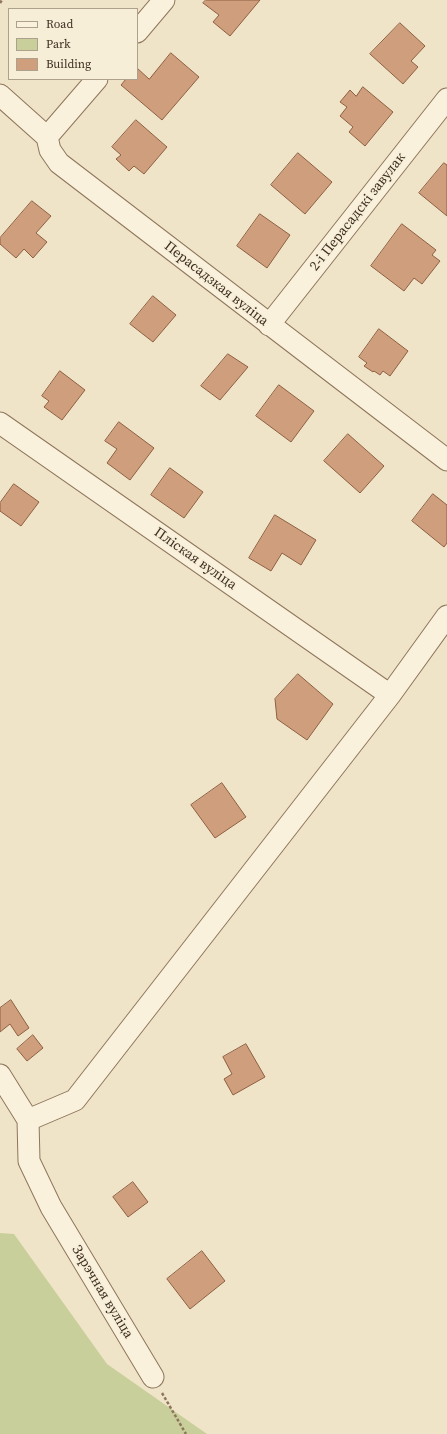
<!DOCTYPE html>
<meta charset="utf-8">
<style>
body{margin:0}
#map{position:relative;width:447px;height:1434px;overflow:hidden;background:#f0e4c8;font-family:"Source Serif 4",serif}
canvas{display:block}
.legend{position:absolute;left:8px;top:8px;width:130px;height:72px;box-sizing:border-box;background:#f7eed8;border:1px solid #ada18e;margin:0;padding:5px 7px;list-style:none;font-size:12px;color:#3d2e20}
.legend li{display:flex;align-items:center;gap:8px;height:20px}
.legend b{width:20px;border:1px solid #ada18e}
</style>
<div id="map">
<canvas width="447" height="1434"></canvas>
<ul class="legend">
<li><b style="height:5px;background:#faf1dc"></b>Road</li>
<li><b style="height:11px;background:#c9cf9b"></b>Park</li>
<li><b style="height:11px;background:#cf9f7d"></b>Building</li>
</ul>
</div>
<script>
const context = document.querySelector('canvas').getContext('2d');
context.lineJoin = 'round';
function paint(path, color) { context.fillStyle = color; context.fill(path, 'evenodd'); }
function stroke(path, color, width, dash) { context.strokeStyle = color; context.lineWidth = width; context.lineCap = dash ? 'butt' : 'round'; context.setLineDash(dash || []); context.stroke(path); }
function drawText(font, color, halo, rows, align = 'center') {
  context.font = font + ' "Source Serif 4",serif'; context.lineWidth = 3.5; context.setLineDash([]); context.textBaseline = 'middle'; context.strokeStyle = halo; context.fillStyle = color; for (const [text, x, y, turn = 0] of rows) {
    context.save(); context.translate(x, y); context.rotate((+turn || 0) * Math.PI / 180); context.textAlign = isNaN(turn) ? turn : align; if (halo) context.strokeText(text, 0, 0); context.fillText(text, 0, 0); context.restore();
  }
}
paint(new Path2D(`
 M 0,1233 L 14,1234 L 107,1364 L 207,1434 L 0,1434 Z`), '#c9cf9b');
const building = new Path2D(`
 M 206,0 L 260,0 L 230,36 L 213,22 L 219,15 L 203,3 Z
 M 400,23 L 425,46 L 411,61 L 418,67 L 403,84 L 370,54 Z
 M 171,53 L 199,77 L 162,120 L 121,85 L 126,79 L 137,79 L 137,68 L 149,79 Z
 M 363,87 L 393,112 L 365,146 L 349,132 L 353,127 L 340,116 L 347,107 L 340,102 L 350,90 L 356,96 Z
 M 136,120 L 167,147 L 144,174 L 134,166 L 129,171 L 116,159 L 121,155 L 112,147 Z
 M 298,153 L 332,182 L 305,214 L 271,185 Z
 M 444,163 L 447,165 L 447,216 L 419,193 Z
 M 32,201 L 51,216 L 36,233 L 47,242 L 33,258 L 24,249 L 16,258 L 0,244 L 0,238 Z
 M 260,214 L 290,235 L 267,268 L 237,246 Z
 M 402,224 L 436,250 L 432,255 L 440,261 L 422,284 L 414,278 L 404,291 L 371,266 Z
 M 153,296 L 176,315 L 153,342 L 130,324 Z
 M 379,329 L 408,351 L 390,376 L 383,371 L 380,375 L 374,371 L 373,372 L 364,366 L 367,363 L 359,357 Z
 M 228,354 L 248,367 L 220,400 L 201,386 Z
 M 60,371 L 85,390 L 62,420 L 44,407 L 49,401 L 42,396 Z
 M 279,385 L 314,411 L 291,442 L 256,416 Z
 M 119,422 L 154,448 L 130,480 L 107,463 L 117,449 L 105,441 Z
 M 348,434 L 384,466 L 360,493 L 324,461 Z
 M 170,468 L 203,492 L 184,518 L 151,495 Z
 M 14,484 L 39,502 L 21,526 L 0,511 L 0,503 Z
 M 433,494 L 447,505 L 447,543 L 444,547 L 412,521 Z
 M 275,515 L 316,540 L 301,565 L 282,553 L 271,571 L 249,558 Z
 M 298,674 L 333,704 L 307,740 L 277,719 L 275,699 Z
 M 222,783 L 246,817 L 215,838 L 191,805 Z
 M 11,1000 L 29,1028 L 18,1036 L 10,1024 L 0,1032 L 0,1008 Z
 M 33,1035 L 43,1048 L 27,1061 L 17,1049 Z
 M 246,1044 L 265,1077 L 233,1095 L 224,1079 L 232,1074 L 223,1057 Z
 M 133,1182 L 148,1202 L 128,1217 L 113,1197 Z
 M 202,1251 L 225,1281 L 190,1309 L 167,1279 Z`);
paint(building, '#cf9f7d');
stroke(building, '#8d5f41', 1);
const street = new Path2D(`
 M 137,32 L 164,0
 M 0,95 L 47,137 L 50,150 L 59,163 L 447,460
 M 47,137 L 97,79
 M 269,325 L 447,99
 M 0,423 L 390,695
 M 0,1075 L 28,1120
 M 28,1120 L 75,1100 L 390,695 L 447,616
 M 28,1120 L 29,1161 L 51,1207 L 153,1377`);
stroke(street, '#8d765c', 23);
stroke(new Path2D(`
 M 0,3 L 2,0
 M 162,1393 L 186,1434`), '#8d765c', 2.5, [3, 2]);
stroke(street, '#faf1dc', 21);
drawText('14px', '#3d2e20', '#f7eed8', [
 ["2-і Перасадскі завулак",358,212,-52],
 ["Перасадзкая вуліца",216,284,38],
 ["Пліская вуліца",195,559,35],
 ["Зарэчная вуліца",102,1292,59]
]);
</script>
